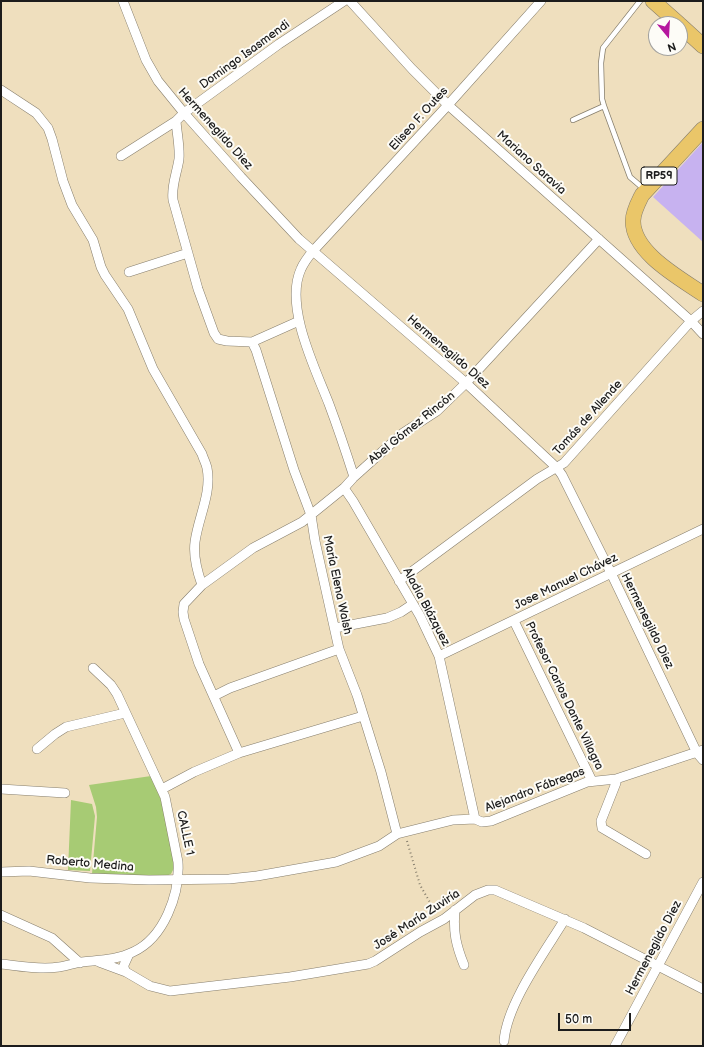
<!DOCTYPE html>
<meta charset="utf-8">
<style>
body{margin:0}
#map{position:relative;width:704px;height:1047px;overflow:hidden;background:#efdfbe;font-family:"Balsamiq Sans",sans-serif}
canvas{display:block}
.frame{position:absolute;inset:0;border:2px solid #1c1c1c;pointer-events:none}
.north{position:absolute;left:648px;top:16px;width:40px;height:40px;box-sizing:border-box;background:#fdfcf7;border:1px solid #a3a29f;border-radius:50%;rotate:162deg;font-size:11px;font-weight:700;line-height:16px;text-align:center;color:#1c1c1c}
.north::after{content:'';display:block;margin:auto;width:14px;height:18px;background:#b5179e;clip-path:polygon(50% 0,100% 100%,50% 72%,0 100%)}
.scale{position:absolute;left:558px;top:1013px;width:73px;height:18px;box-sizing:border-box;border:2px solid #1c1c1c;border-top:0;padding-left:5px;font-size:12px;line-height:14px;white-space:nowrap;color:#1c1c1c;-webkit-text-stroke:3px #fdfcf7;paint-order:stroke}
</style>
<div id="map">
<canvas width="704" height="1047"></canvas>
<div class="frame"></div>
<div class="north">N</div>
<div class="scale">50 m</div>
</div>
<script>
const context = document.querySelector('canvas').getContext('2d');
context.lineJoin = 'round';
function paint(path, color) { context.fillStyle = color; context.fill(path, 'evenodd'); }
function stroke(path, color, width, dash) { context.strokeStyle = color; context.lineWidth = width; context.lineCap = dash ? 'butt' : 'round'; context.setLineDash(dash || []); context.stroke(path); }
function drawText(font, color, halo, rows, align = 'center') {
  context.font = font + ' "Balsamiq Sans",sans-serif'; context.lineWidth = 4; context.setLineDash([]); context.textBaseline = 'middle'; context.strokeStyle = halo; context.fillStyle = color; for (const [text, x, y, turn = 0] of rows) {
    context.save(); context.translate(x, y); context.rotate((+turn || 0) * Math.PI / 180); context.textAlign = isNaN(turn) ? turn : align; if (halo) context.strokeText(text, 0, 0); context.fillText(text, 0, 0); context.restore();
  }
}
paint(new Path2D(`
 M 151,776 L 160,797 L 170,833 L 175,866 L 171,874 L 166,876 L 92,874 L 97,817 L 96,807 L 89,785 Z
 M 71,800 L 92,804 L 95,816 L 90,871 L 68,870 Z`), '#a7cb74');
paint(new Path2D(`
 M 703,142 L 703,242 L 653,197 Z`), '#c7b2f0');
const service = new Path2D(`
 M 640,1 L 603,48 L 601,63 L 602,99 L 604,106 L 630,177 L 644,189
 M 573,120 L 604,106`);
const minor = new Path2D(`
 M 123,1 L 146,60 L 158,81 L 184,113 L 241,177 L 299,239 L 466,383 L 557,468 L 562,475 L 611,573 L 697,753 L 703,760
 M 350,1 L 412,69 L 448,105 L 691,321 L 703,334
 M 1,90 L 36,113 L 48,128 L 52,139 L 63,181 L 72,205 L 93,240 L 101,267 L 105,275 L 128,309 L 153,369 L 202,454 C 203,458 206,463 207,468 C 212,493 198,518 195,542 C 193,557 197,571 202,585
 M 176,121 C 177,134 180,147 179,159 C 177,173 171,186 173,200 L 198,289 L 214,333 L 218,339 L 227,341 L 252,342 L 299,321
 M 121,156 L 176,121 L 184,113 L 279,44 L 344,1
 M 129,272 L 188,253
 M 252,342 L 256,350 L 294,470 L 311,515 L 315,541 L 339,649 L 357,695 L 381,772 L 397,834
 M 354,477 C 346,452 338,428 329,404 C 315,368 284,306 301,269 C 304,262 308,257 313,251 L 448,105 L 541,1
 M 344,488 L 353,501 L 420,616 L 439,656 L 475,819
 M 399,581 L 537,479 L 564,463 L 691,321 L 703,311
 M 514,621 L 592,781
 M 335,628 L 387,618 L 401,612 L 413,604
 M 439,656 L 703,529
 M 214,696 L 230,688 L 339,649
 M 37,749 L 55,734 L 66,727 L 125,713
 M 239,753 L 199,664 L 184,619 L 183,612 L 184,604 L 202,585 L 253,548 L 302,522 L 344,488 L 354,477 L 403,433 L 437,411 L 466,383 L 599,239
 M 616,779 L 616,783 L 601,821 L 602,828 L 646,854
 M 1,789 L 65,793
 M 162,789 L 194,772 L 239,753 L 363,716
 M 1,872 L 29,871 L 90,878 L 149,880 L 229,879 L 257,876 L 336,862 L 379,846 L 397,834 L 453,820 L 475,819 L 482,822 L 491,821 L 587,782 L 616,779 L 703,750
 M 455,910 C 453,932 456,945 464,965
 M 1,915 L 52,938 L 80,963
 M 129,954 L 124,965 L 124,968 L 126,972 L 150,986 L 170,991 L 290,977 L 368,964 L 375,961 L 420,932 L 444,919 L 475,895 L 488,890 L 495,890 L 584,928 L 703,989
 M 99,962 L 126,972
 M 1,964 C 20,966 39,970 59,967 C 67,966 74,963 82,962 C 99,960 117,960 133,952 C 164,938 180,894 178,862 L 165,797 L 117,694 L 111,685 L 93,668
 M 504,1041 C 507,1003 545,952 565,919
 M 615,1046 L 703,882`);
const primary = new Path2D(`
 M 653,1 L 679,24
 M 680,25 L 703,46
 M 703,129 L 642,195 C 638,203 633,212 633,221 C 633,253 680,278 703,294`);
stroke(service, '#867e6d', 6);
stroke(minor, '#867e6d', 10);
stroke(primary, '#867e6d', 16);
stroke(new Path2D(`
 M 407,841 L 420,885 L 436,913`), '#867e6d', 2, [1, 3]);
stroke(service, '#fff', 4.5);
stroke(minor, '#fff', 9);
stroke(primary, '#eac669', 15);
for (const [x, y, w] of [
 [659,176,36]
]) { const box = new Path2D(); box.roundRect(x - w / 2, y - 9, w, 18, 3); context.fillStyle = '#fdfcf7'; context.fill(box); stroke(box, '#1c1c1c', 1); }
drawText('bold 11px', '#1c1c1c', null, [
 ["RP59",659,176]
]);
drawText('12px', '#1c1c1c', '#fdfcf7', [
 ["Domingo Isasmendi",245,55,-36],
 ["Eliseo F. Outes",419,119,-48],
 ["Hermenegildo Diez",215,129,48],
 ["Mariano Saravia",531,163,42],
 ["Hermenegildo Diez",448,352,41],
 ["Tomás de Allende",588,418,-48],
 ["Abel Gómez Rincón",412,428,-39],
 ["Jose Manuel Chávez",566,582,-26],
 ["María Elena Walsh",337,585,78],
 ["Aladia Blázquez",426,607,62],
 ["Hermenegildo Diez",647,621,64],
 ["Profesor Carlos Dante Villagra",564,696,64],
 ["Alejandro Fábregas",535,790,-21],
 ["CALLE 1",185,833,78],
 ["Roberto Medina",90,864,5],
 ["José María Zuviría",417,920,-33],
 ["Hermenegildo Diez",654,948,-62]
]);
</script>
